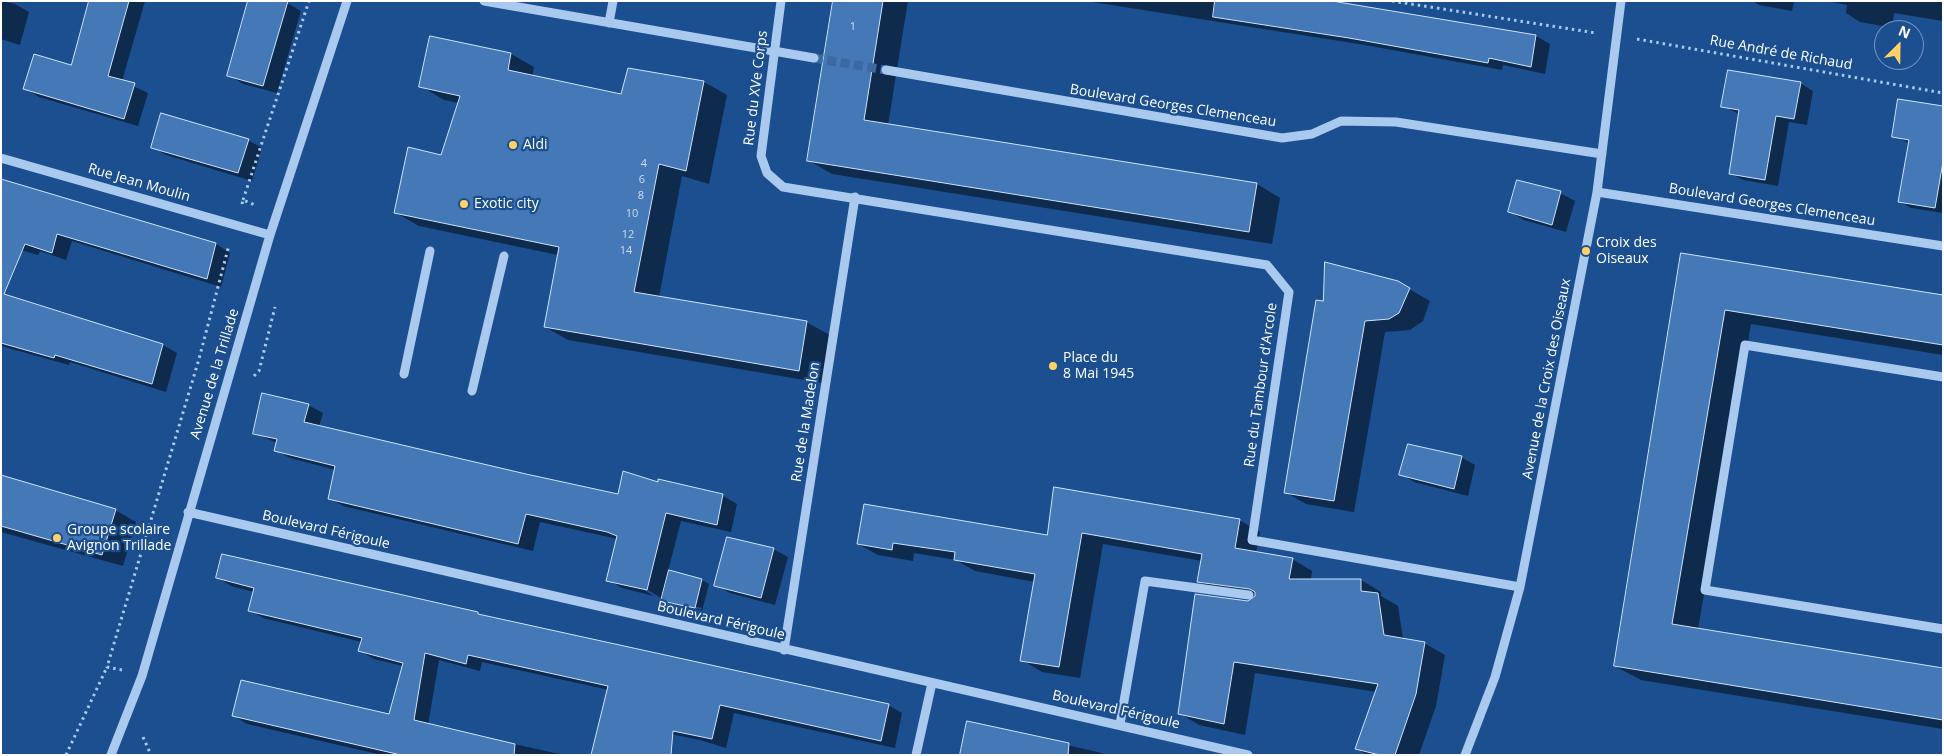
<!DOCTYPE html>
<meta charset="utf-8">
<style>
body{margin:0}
#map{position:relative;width:1944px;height:756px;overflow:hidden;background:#1b4f8f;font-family:"Open Sans",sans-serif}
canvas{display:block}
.frame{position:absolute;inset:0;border:2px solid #fff;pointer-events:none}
.north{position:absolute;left:1874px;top:20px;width:50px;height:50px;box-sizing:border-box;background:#1b4f8f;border:1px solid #7695bc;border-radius:50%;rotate:23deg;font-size:14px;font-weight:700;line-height:20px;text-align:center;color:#fff}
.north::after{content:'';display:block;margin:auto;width:18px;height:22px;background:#ffd166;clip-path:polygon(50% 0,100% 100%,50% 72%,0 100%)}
</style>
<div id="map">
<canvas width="1944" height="756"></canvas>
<div class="frame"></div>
<div class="north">N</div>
</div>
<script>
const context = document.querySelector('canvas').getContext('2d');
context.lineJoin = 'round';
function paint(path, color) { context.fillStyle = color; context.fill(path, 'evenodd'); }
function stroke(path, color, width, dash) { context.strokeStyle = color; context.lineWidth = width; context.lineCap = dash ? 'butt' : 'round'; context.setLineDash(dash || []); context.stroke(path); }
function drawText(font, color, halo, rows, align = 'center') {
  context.font = font + ' "Open Sans",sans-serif'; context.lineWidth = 4.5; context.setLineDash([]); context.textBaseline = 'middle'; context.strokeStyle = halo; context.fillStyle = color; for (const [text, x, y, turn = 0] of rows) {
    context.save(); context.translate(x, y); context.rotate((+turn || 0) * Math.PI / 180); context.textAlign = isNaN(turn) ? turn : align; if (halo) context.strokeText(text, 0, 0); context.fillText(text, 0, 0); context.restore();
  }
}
paint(new Path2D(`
 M 1,1 L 15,4 L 29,12 L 20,45 L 1,39 Z
 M 90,1 L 145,1 L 122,81 L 148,93 L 138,126 L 39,97 L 24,88 L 72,67 Z
 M 834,1 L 908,1 L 888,125 L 1257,184 L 1280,198 L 1272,244 L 832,174 L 808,160 Z
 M 1086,1 L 1318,1 L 1536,36 L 1550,44 L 1545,74 L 1503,65 L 1502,70 L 1365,45 Z
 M 1753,1 L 1794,1 L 1792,11 L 1759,5 Z
 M 1827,1 L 1943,1 L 1943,21 L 1894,13 L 1892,28 L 1877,25 L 1860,22 L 1846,13 L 1847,5 Z
 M 287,3 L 301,11 L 277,93 L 243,84 L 229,75 Z
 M 511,54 L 534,67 L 532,77 L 622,95 L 629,69 L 704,82 L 727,95 L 709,184 L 682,176 L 659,297 L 806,322 L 830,335 L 822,383 L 568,340 L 545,327 L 558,255 L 419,226 L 396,213 L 442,157 L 459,103 L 444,100 L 421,86 Z
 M 1800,83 L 1813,91 L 1807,125 L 1789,122 L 1778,186 L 1743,180 L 1730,173 L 1739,114 L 1723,106 Z
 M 1943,107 L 1943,213 L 1911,208 L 1899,201 L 1909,143 L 1893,136 Z
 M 248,140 L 262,148 L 252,181 L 166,155 L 152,147 Z
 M 1,180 L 216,244 L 230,253 L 221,287 L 72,241 L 66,260 L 40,251 L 38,255 L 14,248 Z
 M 1560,193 L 1575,201 L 1566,232 L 1524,220 L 1509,211 Z
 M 1682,254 L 1943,296 L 1943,355 L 1751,324 L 1698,629 L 1943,669 L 1943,729 L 1641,680 L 1615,666 Z
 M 1397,282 L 1430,301 L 1423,321 L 1410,330 L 1385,332 L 1354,512 L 1306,504 L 1285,492 L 1324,302 Z
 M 1,294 L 67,313 L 77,319 L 163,345 L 177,353 L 166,392 L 70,362 L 69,365 L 1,346 Z
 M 308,405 L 323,413 L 319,427 L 526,475 L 618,495 L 659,484 L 659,481 L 723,496 L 737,504 L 731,532 L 681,521 L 668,571 L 702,580 L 709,584 L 702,611 L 670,604 L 642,586 L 641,588 L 654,596 L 622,588 L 608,580 L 618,539 L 540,522 L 533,551 L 343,506 L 329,498 L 336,470 L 290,458 L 275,450 L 277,443 L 254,433 ZM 669,601 L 702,608 L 701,610 L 669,604 Z
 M 1461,457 L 1475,465 L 1468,496 L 1414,482 L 1401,474 Z
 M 1,477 L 115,510 L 136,522 L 123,566 L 1,532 Z
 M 1055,488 L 1239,520 L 1260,532 L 1256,553 L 1292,559 L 1312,571 L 1311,580 L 1361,580 L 1381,592 L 1381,596 L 1398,606 L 1403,639 L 1424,643 L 1445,655 L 1436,706 L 1419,755 L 1367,755 L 1356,748 L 1377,692 L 1255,673 L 1245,735 L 1199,725 L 1179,713 L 1249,602 L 1258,598 L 1219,593 L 1198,581 L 1202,561 L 1103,544 L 1080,678 L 1042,672 L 1022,660 L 1035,582 L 975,571 L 956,560 L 914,553 L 913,561 L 878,555 L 858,544 L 1048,537 Z
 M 773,549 L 788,557 L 775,605 L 730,593 L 716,585 Z
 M 218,578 L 478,613 L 483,616 L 888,705 L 902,713 L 895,748 L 734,713 L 726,748 L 700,740 L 616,723 L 609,690 L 482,662 L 480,671 L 439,660 L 428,725 L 564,755 L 382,755 L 247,724 L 234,716 L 390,716 L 403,666 L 374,659 L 360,651 L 362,642 L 263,618 L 249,610 L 254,592 L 231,586 Z
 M 968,722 L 1110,755 L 961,755 Z`), '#0007');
const building = new Path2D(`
 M 89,1 L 129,1 L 108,76 L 135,83 L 124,119 L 23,89 L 34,54 L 71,65 Z
 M 248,1 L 288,1 L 263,86 L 227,76 Z
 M 833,1 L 883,1 L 864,120 L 1257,183 L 1249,232 L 807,161 Z
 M 1215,1 L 1332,1 L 1536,35 L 1531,67 L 1489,58 L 1488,63 L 1349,38 L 1213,17 Z
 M 430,36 L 511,53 L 508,70 L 621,94 L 628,68 L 704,81 L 686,171 L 659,164 L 634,292 L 807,321 L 799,371 L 544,327 L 559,247 L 394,213 L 408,147 L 441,155 L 460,96 L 419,87 Z
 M 1728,70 L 1801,82 L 1794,119 L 1776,116 L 1765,180 L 1729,174 L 1739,110 L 1721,107 Z
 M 1898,99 L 1943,106 L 1943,162 L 1935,208 L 1898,202 L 1909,140 L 1892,137 Z
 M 161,113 L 249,139 L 238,173 L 151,148 Z
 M 1,179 L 216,243 L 207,279 L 57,234 L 52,253 L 25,244 L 4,294 L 163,344 L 152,384 L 55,355 L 54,358 L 1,343 Z
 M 1517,180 L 1561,191 L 1552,225 L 1508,212 Z
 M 1681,253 L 1943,295 L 1943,345 L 1725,310 L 1672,624 L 1943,668 L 1943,720 L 1614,666 Z
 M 1325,262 L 1398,281 L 1410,288 L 1399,313 L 1389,319 L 1365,321 L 1334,501 L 1284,493 L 1316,300 L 1323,301 Z
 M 262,393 L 309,404 L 304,422 L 526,474 L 618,494 L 623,471 L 658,482 L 658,479 L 723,494 L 717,525 L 666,513 L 647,590 L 606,581 L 617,536 L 607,532 L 526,514 L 518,544 L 328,499 L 335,466 L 274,451 L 277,439 L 253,434 Z
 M 1408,444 L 1462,456 L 1454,489 L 1399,475 Z
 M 1,475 L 116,509 L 102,555 L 1,526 Z
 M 1054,487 L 1240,519 L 1235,548 L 1293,558 L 1289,579 L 1361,579 L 1361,591 L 1378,593 L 1384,635 L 1425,642 L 1416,694 L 1395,755 L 1380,755 L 1355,749 L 1378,684 L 1234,662 L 1224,724 L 1178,714 L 1195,594 L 1248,601 L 1255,596 L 1255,592 L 1250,589 L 1197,582 L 1202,554 L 1082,533 L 1059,667 L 1020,661 L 1035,574 L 954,560 L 955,552 L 893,543 L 892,550 L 857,544 L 864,504 L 1047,535 Z
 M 727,537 L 774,548 L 761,598 L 714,586 Z
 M 222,554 L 478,612 L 478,614 L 889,704 L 881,741 L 720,705 L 712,739 L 673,731 L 671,755 L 591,755 L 608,686 L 468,655 L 466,664 L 425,653 L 414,720 L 515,744 L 514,755 L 401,755 L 232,716 L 241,680 L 389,714 L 403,663 L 358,651 L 362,638 L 248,611 L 254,588 L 216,578 Z
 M 669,570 L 702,579 L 695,608 L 661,601 Z
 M 967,721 L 1069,743 L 1068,755 L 960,755 Z`);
paint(building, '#4478b7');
stroke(building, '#cfe3fa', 1);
stroke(new Path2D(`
 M 814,58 L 886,70`), '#3d69a0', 9, [9, 4.5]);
stroke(new Path2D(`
 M 1392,1 L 1596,33
 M 1637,39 L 1943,93
 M 243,200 L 309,1
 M 242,204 L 243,200 L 257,206
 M 254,376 L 259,371 L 275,307
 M 122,670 L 107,667 L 199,359 L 229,245
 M 143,737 L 151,755
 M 66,755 L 107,667`), '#a9c9ee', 3, [2.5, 4]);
stroke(new Path2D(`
 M 484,1 L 814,58
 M 781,1 L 761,156 L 767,173 L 783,187 L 1267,265 L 1289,292 L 1252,540 L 1520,587
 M 609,23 L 613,1
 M 886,70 L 1282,138 L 1312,134 L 1341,121 L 1396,122 L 1602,154
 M 1,158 L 270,235
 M 1597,192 L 1943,246
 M 404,374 L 430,251
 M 1943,377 L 1745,345 L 1705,590 L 1943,629
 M 472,391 L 504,256
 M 188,512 L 1248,755
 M 784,650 L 855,197
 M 1120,724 L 1145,581 L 1249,595
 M 111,755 L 142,676 L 270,235 L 347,1
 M 916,755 L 932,683
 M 1465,755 L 1495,677 L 1520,587 L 1597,192 L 1621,1`), '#a9c9ee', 9);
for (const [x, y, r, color] of [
 [513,145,5,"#ffd166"],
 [464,204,5,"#ffd166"],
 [1586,251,5,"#ffd166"],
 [1053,366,5,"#ffd166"],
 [57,538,5,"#ffd166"]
]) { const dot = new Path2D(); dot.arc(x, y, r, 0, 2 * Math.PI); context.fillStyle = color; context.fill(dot); stroke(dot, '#1b4f8f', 2); }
drawText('11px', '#d0dded', null, [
 ["1",853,27],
 ["4",644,164],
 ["6",642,180],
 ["8",641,196],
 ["10",632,214],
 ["12",628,235],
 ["14",626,251]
]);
drawText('14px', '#fff', '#1b4f8f', [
 ["Rue André de Richaud",1781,53,10],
 ["Rue du XVe Corps",756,88,-83],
 ["Boulevard Georges Clemenceau",1173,106,9],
 ["Rue Jean Moulin",139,183,16],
 ["Boulevard Georges Clemenceau",1772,205,9],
 ["Avenue de la Trillade",215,374,-73],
 ["Avenue de la Croix des Oiseaux",1547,379,-79],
 ["Rue du Tambour d'Arcole",1261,385,-82],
 ["Rue de la Madelon",806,422,-81],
 ["Boulevard Férigoule",326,530,13],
 ["Boulevard Férigoule",721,621,13],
 ["Boulevard Férigoule",1116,710,13]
]);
drawText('14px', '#fff', '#1b4f8f', [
 ["Aldi",523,145],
 ["Exotic city",474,204],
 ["Croix des",1596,243],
 ["Oiseaux",1596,259],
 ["Place du",1063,358],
 ["8 Mai 1945",1063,374],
 ["Groupe scolaire",67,530],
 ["Avignon Trillade",67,546]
], 'left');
</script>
